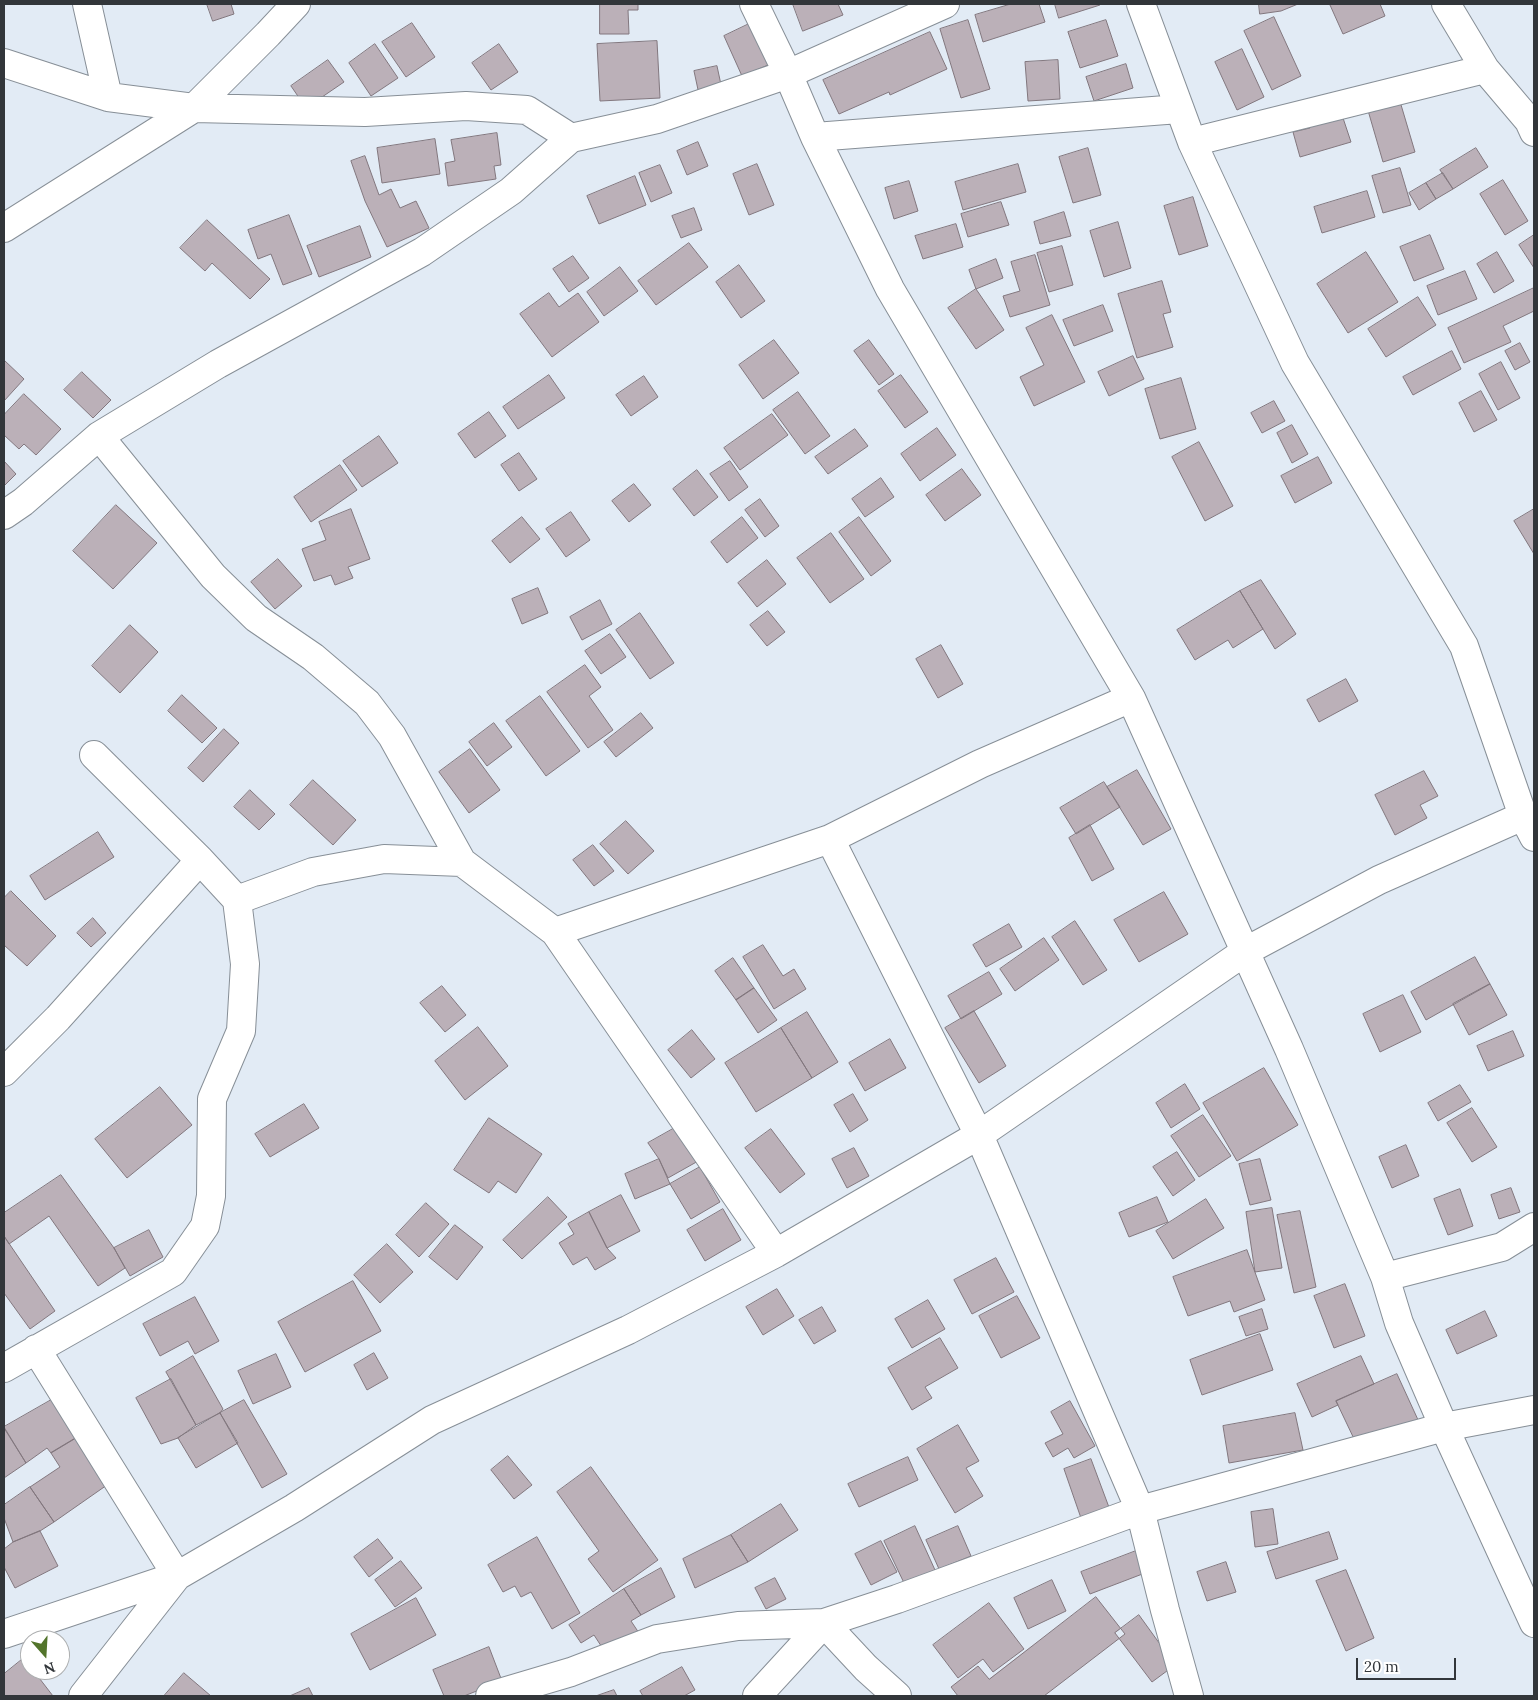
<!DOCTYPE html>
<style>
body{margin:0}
#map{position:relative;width:1538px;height:1700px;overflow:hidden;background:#e2ebf5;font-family:Lora,serif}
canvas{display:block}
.frame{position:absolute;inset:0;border:5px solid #32363a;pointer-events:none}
.north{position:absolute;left:20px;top:1630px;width:50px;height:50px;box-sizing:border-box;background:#fff;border:1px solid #adafb0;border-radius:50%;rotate:161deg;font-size:14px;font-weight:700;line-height:20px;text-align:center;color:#32363a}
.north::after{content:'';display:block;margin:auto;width:18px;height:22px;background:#53752c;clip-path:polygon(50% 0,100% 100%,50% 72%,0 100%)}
.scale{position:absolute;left:1356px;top:1658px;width:100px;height:22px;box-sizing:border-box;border:2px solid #32363a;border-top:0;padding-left:6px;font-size:15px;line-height:18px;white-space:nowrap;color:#32363a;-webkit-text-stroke:4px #fff;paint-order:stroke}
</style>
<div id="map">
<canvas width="1538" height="1700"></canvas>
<div class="frame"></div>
<div class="north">N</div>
<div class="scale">20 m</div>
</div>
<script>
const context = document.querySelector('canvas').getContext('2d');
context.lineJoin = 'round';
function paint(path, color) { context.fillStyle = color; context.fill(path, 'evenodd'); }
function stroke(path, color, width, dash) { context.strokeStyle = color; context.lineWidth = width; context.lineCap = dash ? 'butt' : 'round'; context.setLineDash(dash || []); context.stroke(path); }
const building = new Path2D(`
 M 207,4 L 231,4 L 234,14 L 213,21 Z
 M 600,4 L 638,4 L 638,10 L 628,10 L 629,34 L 600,34 Z
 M 793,4 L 838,4 L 843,15 L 803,31 Z
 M 1011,4 L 1039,4 L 1045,22 L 983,42 L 975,15 Z
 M 1055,4 L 1100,4 L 1100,5 L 1059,18 Z
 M 1259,4 L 1298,4 L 1281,11 L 1260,14 Z
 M 1333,4 L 1380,4 L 1385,16 L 1343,34 L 1330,5 Z
 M 1274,17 L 1301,76 L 1272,90 L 1244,31 Z
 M 968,20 L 990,89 L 961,98 L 940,29 Z
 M 1106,20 L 1118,56 L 1080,68 L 1068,32 Z
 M 412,23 L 435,57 L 406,77 L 382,42 Z
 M 749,24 L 768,65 L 742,76 L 724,36 Z
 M 930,32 L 947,69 L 890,95 L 889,92 L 839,114 L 823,80 Z
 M 657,41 L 660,98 L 600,101 L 597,44 Z
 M 375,44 L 398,78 L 371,96 L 349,63 Z
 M 499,44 L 518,72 L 491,90 L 472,63 Z
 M 1242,49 L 1264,97 L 1237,110 L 1215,62 Z
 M 328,60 L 344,82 L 306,108 L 291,86 Z
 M 1058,60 L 1060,99 L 1028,101 L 1025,62 Z
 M 1126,64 L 1133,88 L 1094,101 L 1086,77 Z
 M 717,66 L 723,94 L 700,99 L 694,71 Z
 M 1399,98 L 1415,152 L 1383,162 L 1367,107 Z
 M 1343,118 L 1351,142 L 1300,157 L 1293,132 L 1310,128 L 1308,120 Z
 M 497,133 L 501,165 L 494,166 L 496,179 L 448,186 L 445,163 L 455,161 L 451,140 Z
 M 435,139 L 440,174 L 382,183 L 377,148 Z
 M 698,142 L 708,166 L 687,175 L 677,151 Z
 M 1088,148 L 1101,195 L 1073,203 L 1059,157 Z
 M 1476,148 L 1488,167 L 1453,189 L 1440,170 Z
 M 365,156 L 379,195 L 391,189 L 400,208 L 416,201 L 429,228 L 387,247 L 365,201 L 351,161 Z
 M 757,164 L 774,205 L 749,215 L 733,174 Z
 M 1018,164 L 1026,192 L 963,210 L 955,182 Z
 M 660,165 L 672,193 L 651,202 L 639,173 Z
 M 1400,168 L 1411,205 L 1383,213 L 1372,176 Z
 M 1443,173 L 1453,189 L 1436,199 L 1426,183 Z
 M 635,176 L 646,205 L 599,224 L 587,196 Z
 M 1503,180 L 1528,221 L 1505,235 L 1480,194 Z
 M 909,181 L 918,211 L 894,219 L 885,188 Z
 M 1426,183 L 1436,199 L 1419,210 L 1409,193 Z
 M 1367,191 L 1375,217 L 1322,233 L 1314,207 Z
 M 1193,197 L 1208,246 L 1179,255 L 1164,206 Z
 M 1001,202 L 1009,225 L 968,237 L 961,214 Z
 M 694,208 L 702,230 L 681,238 L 672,216 Z
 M 1064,212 L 1071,236 L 1040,244 L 1034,222 Z
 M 289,215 L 312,274 L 283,285 L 271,254 L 258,259 L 248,230 Z
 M 207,220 L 270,279 L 250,299 L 212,263 L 205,271 L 180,248 Z
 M 1118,222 L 1131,268 L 1104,277 L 1090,231 Z
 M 956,224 L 963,247 L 923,259 L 915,236 Z
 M 360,226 L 371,257 L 319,277 L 307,246 Z
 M 1430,235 L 1444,269 L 1414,281 L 1400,247 Z
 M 1534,235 L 1534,268 L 1519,245 Z
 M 689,243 L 708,267 L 656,305 L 638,281 Z
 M 1062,246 L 1073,285 L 1049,292 L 1037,253 Z
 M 1366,252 L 1398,302 L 1348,333 L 1317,284 Z
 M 1497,252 L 1514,281 L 1494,293 L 1477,264 Z
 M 1035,255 L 1050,305 L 1010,317 L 1003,296 L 1020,291 L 1011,262 Z
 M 573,256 L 589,278 L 569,292 L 553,269 Z
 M 996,259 L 1003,278 L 976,289 L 969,270 Z
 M 739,265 L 765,301 L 741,318 L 716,282 Z
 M 620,267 L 638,291 L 604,316 L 587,292 Z
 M 1465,271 L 1477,299 L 1438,315 L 1427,286 Z
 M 1162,281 L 1171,312 L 1163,314 L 1173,347 L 1137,358 L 1118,294 Z
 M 1534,288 L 1534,311 L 1503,326 L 1511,342 L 1464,363 L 1448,328 Z
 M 976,289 L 1004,330 L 976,349 L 948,308 Z
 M 549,293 L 559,307 L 578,293 L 599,322 L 552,357 L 520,314 Z
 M 1418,297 L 1436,325 L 1386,357 L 1368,329 Z
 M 1103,305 L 1113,331 L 1074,346 L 1063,320 Z
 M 1052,315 L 1085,382 L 1034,406 L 1020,377 L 1044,365 L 1026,328 Z
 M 774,340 L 799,373 L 763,399 L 739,365 Z
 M 869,340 L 894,374 L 879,385 L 854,351 Z
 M 1520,343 L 1530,362 L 1515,370 L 1505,351 Z
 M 1452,351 L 1461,369 L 1413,395 L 1403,377 Z
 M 1133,356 L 1144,379 L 1109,396 L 1098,372 Z
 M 4,360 L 24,379 L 4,401 Z
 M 1501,362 L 1520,398 L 1498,410 L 1479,374 Z
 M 82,372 L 111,400 L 93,418 L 64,390 Z
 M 549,375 L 565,398 L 518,429 L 503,407 Z
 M 901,375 L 928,412 L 905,428 L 878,391 Z
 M 644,376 L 658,397 L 631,416 L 616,395 Z
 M 1181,378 L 1196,429 L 1160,439 L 1145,389 Z
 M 1481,391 L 1497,420 L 1474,432 L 1459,403 Z
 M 798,392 L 830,436 L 805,454 L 773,410 Z
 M 24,394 L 61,429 L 36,455 L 24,444 L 19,449 L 4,435 L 4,415 Z
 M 1274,401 L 1285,421 L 1262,433 L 1251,413 Z
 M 489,412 L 506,436 L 475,458 L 458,434 Z
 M 772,414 L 788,435 L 740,470 L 724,448 Z
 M 1292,425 L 1308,454 L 1292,463 L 1277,433 Z
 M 937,428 L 956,455 L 920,481 L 901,454 Z
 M 855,429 L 868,446 L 828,474 L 815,457 Z
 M 379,436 L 398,463 L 362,487 L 343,461 Z
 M 1199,442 L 1233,506 L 1205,521 L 1172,457 Z
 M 519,453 L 537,479 L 519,491 L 501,465 Z
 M 1318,457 L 1332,483 L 1295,503 L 1281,476 Z
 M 4,461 L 16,474 L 4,486 Z
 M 730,461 L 748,487 L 729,501 L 710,474 Z
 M 340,465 L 357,490 L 311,522 L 294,497 Z
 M 962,469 L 981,495 L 945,521 L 926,495 Z
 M 697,470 L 718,497 L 694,516 L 673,489 Z
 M 881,478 L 894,497 L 865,517 L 852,499 Z
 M 634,484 L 651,505 L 629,522 L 612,501 Z
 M 760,499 L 779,526 L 765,537 L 745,510 Z
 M 116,505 L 157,543 L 113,589 L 73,551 Z
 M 351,509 L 370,559 L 348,567 L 353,578 L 335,585 L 331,575 L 314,581 L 302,549 L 326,540 L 319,522 Z
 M 1534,509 L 1534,554 L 1514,521 Z
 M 571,512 L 590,540 L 566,557 L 546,529 Z
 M 522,517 L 540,539 L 510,563 L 492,541 Z
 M 742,517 L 758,538 L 727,563 L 711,542 Z
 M 859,517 L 891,561 L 871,576 L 839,532 Z
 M 831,533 L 864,579 L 830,603 L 797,558 Z
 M 278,559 L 302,586 L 275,609 L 251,582 Z
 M 767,560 L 786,584 L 757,607 L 738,583 Z
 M 1261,580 L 1296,634 L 1275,649 L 1240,591 Z
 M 538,588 L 548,613 L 522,624 L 512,599 Z
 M 1240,591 L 1263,629 L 1233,648 L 1228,640 L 1195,660 L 1177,630 Z
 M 600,600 L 612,624 L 582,640 L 570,617 Z
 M 768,611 L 785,632 L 767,646 L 750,625 Z
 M 640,613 L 674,663 L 650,679 L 616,630 Z
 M 130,625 L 158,652 L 120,693 L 92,666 Z
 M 610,634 L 626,657 L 601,674 L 585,651 Z
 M 941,645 L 963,684 L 938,698 L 916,659 Z
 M 585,665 L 601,687 L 589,696 L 613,730 L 588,748 L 547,692 Z
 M 1346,679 L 1358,701 L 1319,722 L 1307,700 Z
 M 182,695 L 217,728 L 202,743 L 168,711 Z
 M 540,696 L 580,751 L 546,776 L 506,721 Z
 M 641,713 L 653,728 L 616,757 L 604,742 Z
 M 494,723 L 512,747 L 487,766 L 469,742 Z
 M 224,729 L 239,743 L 203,782 L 188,768 Z
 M 470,749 L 500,790 L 469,813 L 439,772 Z
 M 1137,770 L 1171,829 L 1143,845 L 1107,787 Z
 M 1424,771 L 1438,796 L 1420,805 L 1427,818 L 1395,835 L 1375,795 Z
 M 313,780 L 356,820 L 333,845 L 290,805 Z
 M 1104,782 L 1120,807 L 1076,834 L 1060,808 Z
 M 250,790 L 275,814 L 259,830 L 234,807 Z
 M 626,821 L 654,851 L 628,874 L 600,844 Z
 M 1090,825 L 1114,869 L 1092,881 L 1069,838 Z
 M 98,832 L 114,857 L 45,900 L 30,876 Z
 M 593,845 L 614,871 L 594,886 L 573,860 Z
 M 11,891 L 56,936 L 27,966 L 4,945 L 4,898 Z
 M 1164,892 L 1188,934 L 1139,962 L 1114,920 Z
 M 93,918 L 106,933 L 91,947 L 77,933 Z
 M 1075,921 L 1107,970 L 1083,985 L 1052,937 Z
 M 1009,924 L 1022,947 L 986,967 L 973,945 Z
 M 1044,938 L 1059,960 L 1015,991 L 1000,969 Z
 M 763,945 L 783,976 L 794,969 L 806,989 L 774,1009 L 743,957 Z
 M 1475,957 L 1490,984 L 1426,1020 L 1411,992 Z
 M 733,958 L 754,988 L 736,1000 L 715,971 Z
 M 989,972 L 1002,994 L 961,1019 L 948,996 Z
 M 1490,984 L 1507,1015 L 1469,1035 L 1453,1004 Z
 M 442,986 L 466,1015 L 445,1032 L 420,1003 Z
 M 754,988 L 777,1020 L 758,1033 L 736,1000 Z
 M 1403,995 L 1421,1032 L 1380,1052 L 1363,1014 Z
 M 974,1011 L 1006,1066 L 979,1083 L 945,1028 Z
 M 807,1012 L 838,1062 L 812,1078 L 781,1028 Z
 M 478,1027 L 508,1066 L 465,1100 L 435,1061 Z
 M 781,1028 L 812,1078 L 756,1112 L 725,1063 Z
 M 692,1030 L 715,1059 L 691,1078 L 668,1050 Z
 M 1513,1031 L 1524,1056 L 1488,1071 L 1477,1046 Z
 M 890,1039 L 906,1068 L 865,1091 L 849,1063 Z
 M 1264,1068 L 1298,1125 L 1237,1161 L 1203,1103 Z
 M 1185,1084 L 1200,1109 L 1171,1128 L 1156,1103 Z
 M 1460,1085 L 1471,1102 L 1438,1121 L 1428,1103 Z
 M 160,1087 L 192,1125 L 127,1178 L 95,1139 Z
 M 853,1094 L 868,1120 L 850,1132 L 834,1105 Z
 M 304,1104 L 319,1128 L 270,1157 L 255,1134 Z
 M 1472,1108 L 1497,1147 L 1472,1162 L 1447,1123 Z
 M 1203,1115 L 1231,1156 L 1199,1177 L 1171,1136 Z
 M 489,1118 L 542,1154 L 516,1193 L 498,1181 L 489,1193 L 454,1170 Z
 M 680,1125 L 700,1160 L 668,1178 L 659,1159 L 648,1143 Z
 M 771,1129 L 805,1174 L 780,1193 L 745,1148 Z
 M 1406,1145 L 1419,1176 L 1392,1188 L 1379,1157 Z
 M 854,1148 L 869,1176 L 847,1188 L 832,1159 Z
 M 1177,1152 L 1195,1180 L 1173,1196 L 1153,1167 Z
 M 659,1159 L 670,1184 L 635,1199 L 625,1174 Z
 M 1260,1159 L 1271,1200 L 1250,1205 L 1239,1164 Z
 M 700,1167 L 720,1202 L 691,1219 L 670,1184 Z
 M 61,1175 L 114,1248 L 125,1268 L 98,1286 L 49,1216 L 9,1244 L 4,1236 L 4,1213 Z
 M 1511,1188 L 1520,1212 L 1499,1219 L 1491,1195 Z
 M 1460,1189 L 1473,1226 L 1448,1235 L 1434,1199 Z
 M 621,1195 L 640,1231 L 607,1248 L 589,1212 Z
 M 548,1197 L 567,1217 L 522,1259 L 503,1240 Z
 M 1157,1197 L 1168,1222 L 1129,1237 L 1119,1213 Z
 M 1206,1199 L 1224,1228 L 1173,1259 L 1156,1231 Z
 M 426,1203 L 449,1224 L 419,1257 L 396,1235 Z
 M 1272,1208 L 1282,1268 L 1255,1272 L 1246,1212 Z
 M 723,1209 L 741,1240 L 705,1261 L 687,1230 Z
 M 1300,1211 L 1316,1287 L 1294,1293 L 1277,1215 Z
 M 589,1212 L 607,1248 L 616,1258 L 595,1270 L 587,1257 L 573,1265 L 559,1243 L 574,1234 L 568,1224 Z
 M 455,1225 L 483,1247 L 457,1280 L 429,1257 Z
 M 149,1230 L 163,1257 L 130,1276 L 114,1248 Z
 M 4,1236 L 55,1311 L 30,1329 L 4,1293 Z
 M 387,1244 L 413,1272 L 380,1303 L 354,1275 Z
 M 1247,1250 L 1265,1300 L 1234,1312 L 1230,1301 L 1188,1316 L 1173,1277 Z
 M 996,1258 L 1014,1292 L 972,1314 L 954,1280 Z
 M 353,1281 L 381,1331 L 305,1372 L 278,1322 Z
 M 1345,1284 L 1365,1336 L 1334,1348 L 1314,1296 Z
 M 777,1289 L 794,1316 L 763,1335 L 746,1307 Z
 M 1017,1296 L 1040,1338 L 1001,1358 L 979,1316 Z
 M 195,1297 L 219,1341 L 195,1354 L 188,1341 L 160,1356 L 143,1324 Z
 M 928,1300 L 945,1329 L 912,1348 L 895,1319 Z
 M 822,1307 L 836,1331 L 814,1344 L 799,1320 Z
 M 1262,1309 L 1268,1329 L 1246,1336 L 1239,1317 Z
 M 1485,1311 L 1497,1336 L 1457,1354 L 1446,1330 Z
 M 1260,1334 L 1273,1370 L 1202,1395 L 1190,1360 Z
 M 940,1338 L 958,1368 L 925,1387 L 932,1398 L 912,1410 L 888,1368 Z
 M 374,1353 L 388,1378 L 367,1390 L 354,1365 Z
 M 276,1354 L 291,1387 L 253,1404 L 238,1371 Z
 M 193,1356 L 223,1409 L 220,1413 L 196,1425 L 166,1372 Z
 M 1361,1356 L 1374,1384 L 1336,1401 L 1338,1405 L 1312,1417 L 1297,1384 Z
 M 1397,1374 L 1419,1422 L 1356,1443 L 1336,1401 Z
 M 171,1379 L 196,1425 L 178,1438 L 161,1444 L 136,1398 Z
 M 53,1399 L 76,1438 L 51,1453 L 47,1448 L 26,1463 L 4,1427 Z
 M 244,1400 L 287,1474 L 262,1488 L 220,1413 Z
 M 1070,1401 L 1095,1446 L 1074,1458 L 1068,1448 L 1053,1457 L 1045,1443 L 1063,1434 L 1051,1412 Z
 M 220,1413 L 238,1443 L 196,1468 L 178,1438 Z
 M 1295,1413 L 1303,1450 L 1229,1463 L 1223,1426 Z
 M 958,1425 L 979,1461 L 966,1468 L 983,1496 L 955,1513 L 917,1449 Z
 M 4,1428 L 26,1463 L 4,1478 Z
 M 76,1438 L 107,1485 L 54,1522 L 30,1487 L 60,1467 L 51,1453 Z
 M 508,1456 L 532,1485 L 514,1499 L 491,1470 Z
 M 908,1457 L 918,1480 L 859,1507 L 848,1484 Z
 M 1091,1459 L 1110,1510 L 1082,1521 L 1064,1469 Z
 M 591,1467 L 658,1560 L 613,1592 L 588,1559 L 599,1551 L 557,1492 Z
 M 30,1487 L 54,1522 L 40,1531 L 13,1542 L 4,1518 L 4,1505 Z
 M 781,1504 L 798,1530 L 748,1562 L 731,1535 Z
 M 1273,1509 L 1278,1544 L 1255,1547 L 1251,1512 Z
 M 915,1526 L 935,1570 L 905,1585 L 884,1541 Z
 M 958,1526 L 971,1556 L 939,1569 L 926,1540 Z
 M 40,1531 L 58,1566 L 15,1588 L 4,1567 L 4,1549 L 13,1542 Z
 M 1329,1532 L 1338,1559 L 1276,1579 L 1267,1552 Z
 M 731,1535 L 748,1562 L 695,1588 L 683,1559 Z
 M 537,1537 L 580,1613 L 552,1629 L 531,1592 L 521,1597 L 515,1586 L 503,1592 L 488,1565 Z
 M 378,1539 L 393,1558 L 369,1577 L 354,1557 Z
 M 881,1541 L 897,1572 L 871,1585 L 855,1554 Z
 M 1136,1551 L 1145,1573 L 1090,1594 L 1081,1572 Z
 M 401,1561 L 422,1588 L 395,1607 L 375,1580 Z
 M 1226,1562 L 1236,1592 L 1207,1601 L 1197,1572 Z
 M 661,1568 L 675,1597 L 641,1615 L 624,1589 Z
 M 1346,1570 L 1374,1638 L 1346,1651 L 1316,1581 Z
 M 775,1578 L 786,1599 L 766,1609 L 755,1588 Z
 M 1052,1580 L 1066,1611 L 1028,1629 L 1014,1598 Z
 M 624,1589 L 641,1615 L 631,1621 L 639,1633 L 607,1655 L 594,1635 L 581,1643 L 569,1625 Z
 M 1096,1597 L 1125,1634 L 1044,1696 L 958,1696 L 951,1687 L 978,1666 L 989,1679 Z
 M 416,1598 L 436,1635 L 370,1670 L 351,1634 Z
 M 989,1603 L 1024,1649 L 993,1672 L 983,1659 L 958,1678 L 933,1645 Z
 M 1139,1615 L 1175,1665 L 1152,1682 L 1115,1633 Z
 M 489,1647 L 502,1681 L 464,1696 L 444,1696 L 433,1670 Z
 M 24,1658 L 30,1666 L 30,1670 L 33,1670 L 53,1696 L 4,1696 L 4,1674 Z
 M 682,1667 L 695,1690 L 684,1696 L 643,1696 L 640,1691 Z
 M 184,1673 L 211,1696 L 164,1696 Z
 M 309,1688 L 313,1696 L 290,1696 Z
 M 614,1690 L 617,1696 L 596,1696 Z`);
paint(building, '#bbb0b8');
stroke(building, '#82777e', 1);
const minor = new Path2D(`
 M 87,4 L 108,97
 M 754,4 L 788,74 L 815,137 L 890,289 L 1131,698 L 1289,1049 L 1385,1277 L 1399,1323 L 1444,1427 L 1534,1623
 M 1141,4 L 1192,142 L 1295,363 L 1464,646 L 1523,816 L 1534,837
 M 1446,4 L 1485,69 L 1529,121 L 1534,132
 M 4,63 L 108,97 L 194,108 L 365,112 L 466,106 L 527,110 L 571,138
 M 815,137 L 1179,109
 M 1192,142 L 1485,69
 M 4,228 L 194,108 L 268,34 L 296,4
 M 99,436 L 213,576 L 256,618 L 313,657 L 367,703 L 392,736 L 462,862
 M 4,515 L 23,502 L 99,436 L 218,364 L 422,252 L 511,191 L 571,138 L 657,119 L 788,74 L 945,4
 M 830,839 L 979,1135 L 1140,1510 L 1165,1610 L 1189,1696
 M 237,900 L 313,872 L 384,859 L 462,862 L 555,932 L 776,1253
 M 555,932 L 830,839 L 980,764 L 1131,698
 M 4,1072 L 58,1018 L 200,860
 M 1385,1277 L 1502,1247 L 1534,1227
 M 36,1349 L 177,1576
 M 4,1368 L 173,1272 L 205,1226 L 211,1196 L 212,1099 L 241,1031 L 245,964 L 237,900 L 200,860 L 94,755
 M 824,1623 L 866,1668 L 897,1696
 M 4,1634 L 177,1576 L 294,1508 L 432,1420 L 628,1330 L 776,1253 L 979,1135 L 1246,951 L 1379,880 L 1523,816 L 1534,816
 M 83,1696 L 177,1576
 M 490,1696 L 571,1672 L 657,1639 L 738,1626 L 824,1623 L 897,1599 L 1140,1510 L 1444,1427 L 1534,1410
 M 757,1696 L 824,1623`);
stroke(minor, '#878f97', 30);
stroke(minor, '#fff', 28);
</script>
